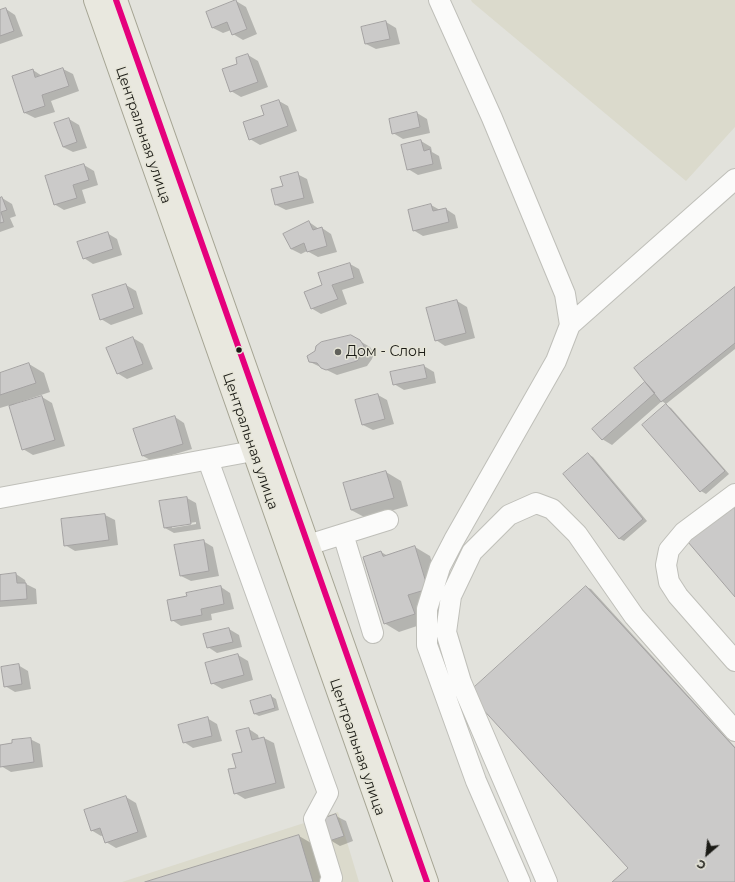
<!DOCTYPE html>
<meta charset="utf-8">
<style>
body{margin:0}
#map{position:relative;width:735px;height:882px;overflow:hidden;background:#e2e2dc;font-family:Montserrat,sans-serif}
canvas{display:block}
.north{position:absolute;left:687px;top:834px;width:40px;height:40px;-webkit-text-stroke:3px #e6e5d8;paint-order:stroke;rotate:208deg;font-size:11px;font-weight:700;line-height:16px;text-align:center;color:#1b1b16}
.north::after{content:'';display:block;margin:auto;width:14px;height:18px;background:#1b1b16;clip-path:polygon(50% 0,100% 100%,50% 72%,0 100%)}
</style>
<div id="map">
<canvas width="735" height="882"></canvas>
<div class="north">С</div>
</div>
<script>
const context = document.querySelector('canvas').getContext('2d');
context.lineJoin = 'round';
function paint(path, color) { context.fillStyle = color; context.fill(path, 'evenodd'); }
function stroke(path, color, width, dash) { context.strokeStyle = color; context.lineWidth = width; context.lineCap = dash ? 'butt' : 'round'; context.setLineDash(dash || []); context.stroke(path); }
function drawText(font, color, halo, rows, align = 'center') {
  context.font = font + ' Montserrat,sans-serif'; context.lineWidth = 3; context.setLineDash([]); context.textBaseline = 'middle'; context.strokeStyle = halo; context.fillStyle = color; for (const [text, x, y, turn = 0] of rows) {
    context.save(); context.translate(x, y); context.rotate((+turn || 0) * Math.PI / 180); context.textAlign = isNaN(turn) ? turn : align; if (halo) context.strokeText(text, 0, 0); context.fillText(text, 0, 0); context.restore();
  }
}
paint(new Path2D(`
 M 471,0 L 735,0 L 735,127 L 686,181 L 472,2 Z
 M 338,812 L 359,882 L 122,882 Z`), '#dbdacc');
paint(new Path2D(`
 M 236,1 L 246,7 L 257,34 L 243,40 L 233,34 L 231,30 L 223,33 L 213,28 Z
 M 6,9 L 15,15 L 23,36 L 0,44 L 0,11 Z
 M 386,22 L 396,28 L 400,44 L 376,49 L 366,44 Z
 M 248,55 L 258,61 L 268,87 L 241,97 L 231,91 L 239,64 Z
 M 63,69 L 73,74 L 79,91 L 51,101 L 55,112 L 35,118 L 25,113 L 13,77 L 33,70 L 42,76 Z
 M 279,101 L 288,106 L 297,131 L 260,145 L 250,139 L 265,115 Z
 M 417,113 L 427,119 L 430,133 L 403,139 L 393,133 Z
 M 69,119 L 79,125 L 87,148 L 73,152 L 63,147 Z
 M 421,141 L 431,147 L 432,152 L 439,156 L 442,169 L 418,175 L 408,169 Z
 M 84,165 L 94,171 L 98,185 L 82,190 L 86,203 L 64,210 L 54,204 Z
 M 297,174 L 307,179 L 314,203 L 286,210 L 276,205 L 284,187 Z
 M 2,198 L 12,204 L 16,216 L 10,218 L 14,227 L 0,232 L 0,199 Z
 M 431,205 L 440,210 L 446,209 L 455,215 L 458,228 L 423,236 L 413,230 Z
 M 309,222 L 319,229 L 322,228 L 331,234 L 337,252 L 318,257 L 307,251 L 301,254 L 291,249 Z
 M 107,233 L 117,239 L 122,255 L 93,264 L 84,258 Z
 M 350,264 L 359,269 L 364,283 L 342,290 L 347,304 L 321,314 L 311,308 L 323,286 Z
 M 126,285 L 136,291 L 143,314 L 111,325 L 101,319 Z
 M 735,289 L 735,349 L 666,404 L 662,401 L 612,445 L 602,439 Z
 M 457,301 L 467,307 L 475,338 L 445,346 L 436,340 Z
 M 351,336 L 370,347 L 374,353 L 372,359 L 367,366 L 337,375 L 310,362 Z
 M 133,338 L 143,344 L 153,369 L 127,379 L 117,373 Z
 M 29,364 L 44,373 L 50,392 L 14,404 L 15,405 L 42,397 L 52,403 L 65,446 L 33,455 L 23,449 L 10,405 L 0,408 L 0,374 Z
 M 424,366 L 434,372 L 436,383 L 404,390 L 394,384 Z
 M 378,395 L 387,400 L 394,424 L 373,430 L 363,425 L 356,401 Z
 M 666,405 L 671,408 L 729,474 L 706,494 L 701,491 L 643,425 Z
 M 175,417 L 184,423 L 192,449 L 152,461 L 143,456 Z
 M 588,454 L 593,457 L 647,521 L 624,541 L 620,539 L 565,474 Z
 M 386,472 L 401,481 L 408,506 L 366,518 L 351,510 Z
 M 187,498 L 196,503 L 201,529 L 174,533 L 165,528 ZM 196,522 L 196,524 L 172,528 L 172,526 Z
 M 105,515 L 115,520 L 118,545 L 75,551 L 65,545 L 62,520 Z
 M 203,541 L 213,547 L 219,576 L 191,581 L 181,576 Z
 M 415,547 L 430,556 L 442,597 L 423,603 L 429,622 L 399,632 L 384,623 L 381,552 L 388,556 Z
 M 16,574 L 25,580 L 26,584 L 36,589 L 37,604 L 0,607 L 0,576 Z
 M 221,587 L 230,593 L 234,609 L 211,614 L 212,620 L 181,626 L 172,620 L 188,597 Z
 M 586,587 L 591,589 L 735,747 L 735,882 L 614,882 L 629,868 Z
 M 229,629 L 239,635 L 242,647 L 217,653 L 208,647 Z
 M 238,655 L 248,661 L 253,680 L 222,689 L 212,683 Z
 M 18,665 L 28,671 L 31,689 L 15,692 L 5,686 Z
 M 271,696 L 276,699 L 279,710 L 259,716 L 255,714 Z
 M 207,718 L 217,724 L 222,741 L 193,748 L 184,742 Z
 M 249,729 L 258,735 L 259,739 L 264,738 L 274,743 L 285,788 L 245,799 L 235,793 L 237,768 L 243,752 Z
 M 30,739 L 40,744 L 43,767 L 11,772 L 1,766 L 0,746 Z
 M 126,797 L 136,803 L 147,837 L 116,848 L 106,842 L 104,835 L 101,836 L 91,830 Z
 M 336,816 L 346,821 L 353,841 L 340,846 L 330,840 Z
 M 299,836 L 318,847 L 329,882 L 148,882 Z`), '#0003');
const building = new Path2D(`
 M 236,0 L 247,29 L 232,35 L 227,22 L 212,28 L 206,12 Z
 M 6,8 L 14,31 L 0,36 L 0,10 Z
 M 386,21 L 390,39 L 365,44 L 361,27 Z
 M 248,54 L 258,82 L 230,92 L 222,69 L 237,64 L 236,58 Z
 M 63,68 L 69,86 L 42,95 L 45,106 L 24,113 L 12,76 L 33,69 L 35,77 Z
 M 279,100 L 288,126 L 249,140 L 243,122 L 264,115 L 261,106 Z
 M 417,112 L 420,127 L 392,134 L 389,119 Z
 M 69,118 L 77,142 L 63,147 L 54,123 Z
 M 421,140 L 424,151 L 430,149 L 433,164 L 407,170 L 401,145 Z
 M 84,164 L 89,180 L 73,185 L 77,198 L 54,205 L 45,176 Z
 M 298,172 L 304,198 L 275,205 L 271,189 L 283,186 L 280,177 Z
 M 2,197 L 7,210 L 1,212 L 4,222 L 0,223 L 0,198 Z
 M 431,204 L 433,211 L 446,208 L 449,222 L 413,231 L 408,210 Z
 M 309,221 L 313,230 L 322,227 L 327,246 L 307,252 L 304,243 L 291,249 L 283,234 Z
 M 108,232 L 113,249 L 83,259 L 77,242 Z
 M 350,263 L 354,278 L 332,285 L 338,299 L 311,309 L 304,292 L 322,285 L 318,273 Z
 M 126,284 L 134,308 L 100,320 L 92,295 Z
 M 735,287 L 735,343 L 661,402 L 634,368 Z
 M 457,300 L 466,333 L 435,341 L 426,308 Z
 M 351,335 L 360,340 L 364,346 L 362,354 L 357,361 L 326,370 L 321,368 L 317,363 L 309,362 L 307,356 L 315,351 L 316,346 L 321,342 Z
 M 133,337 L 143,364 L 117,374 L 106,348 Z
 M 29,363 L 36,383 L 0,395 L 0,373 Z
 M 424,365 L 427,378 L 393,385 L 390,372 Z
 M 645,382 L 655,393 L 602,440 L 592,429 Z
 M 378,394 L 385,419 L 362,425 L 355,400 Z
 M 42,396 L 55,440 L 22,450 L 9,406 Z
 M 666,404 L 725,471 L 700,492 L 642,425 Z
 M 175,416 L 183,444 L 142,456 L 133,429 Z
 M 588,453 L 643,519 L 619,539 L 563,474 Z
 M 386,471 L 394,498 L 351,510 L 343,483 Z
 M 187,497 L 191,524 L 164,528 L 159,501 Z
 M 735,503 L 735,597 L 688,542 Z
 M 105,514 L 109,540 L 64,546 L 61,519 Z
 M 204,540 L 209,571 L 180,576 L 174,545 Z
 M 415,546 L 428,589 L 408,595 L 415,614 L 384,624 L 363,557 L 381,551 L 383,556 Z
 M 16,573 L 17,583 L 26,583 L 27,599 L 0,601 L 0,575 Z
 M 221,586 L 224,604 L 201,609 L 202,615 L 171,621 L 167,600 L 187,596 L 186,593 Z
 M 586,586 L 735,748 L 735,882 L 612,882 L 628,868 L 468,693 Z
 M 229,628 L 233,642 L 207,648 L 203,634 Z
 M 238,654 L 244,675 L 211,684 L 205,663 Z
 M 19,664 L 22,684 L 4,687 L 1,667 Z
 M 271,695 L 275,708 L 254,714 L 250,701 Z
 M 208,717 L 212,736 L 183,743 L 178,725 Z
 M 249,728 L 252,740 L 264,737 L 276,783 L 234,794 L 228,769 L 236,768 L 232,754 L 242,752 L 236,731 Z
 M 31,738 L 34,762 L 0,767 L 0,745 L 12,743 L 12,740 Z
 M 126,796 L 138,832 L 105,843 L 100,828 L 91,831 L 84,810 Z
 M 336,814 L 344,836 L 329,841 L 322,819 Z
 M 299,835 L 313,882 L 145,882 Z`);
paint(building, '#cbcac9');
stroke(building, '#a4a2a2', 1);
const minor = new Path2D(`
 M 439,0 L 492,118 L 565,294 L 570,325 L 556,361 L 454,540 L 440,567 L 427,609 L 427,645 L 476,781 L 520,882
 M 570,325 L 735,179
 M 208,460 L 328,793 L 314,819 L 332,878 L 330,882
 M 735,494 L 684,532 L 669,550 L 666,565 L 669,582 L 678,596 L 735,661
 M 0,498 L 253,451
 M 343,534 L 373,633
 M 308,545 L 388,520
 M 547,882 L 461,682 L 446,632 L 451,596 L 472,552 L 509,515 L 536,503 L 552,509 L 577,534 L 634,616 L 735,731`);
const major = new Path2D(`
 M 95,0 L 405,882
 M 116,0 L 427,882`);
stroke(minor, '#bfbfb9', 22);
stroke(major, '#a6a594', 24);
stroke(minor, '#fbfbfa', 20);
stroke(major, '#e9e8df', 22);
stroke(new Path2D(`
 M 116,0 L 427,882`), '#e5007d', 6);
for (const [x, y, r, color] of [
 [239,350,3.5,"#1b1b16"],
 [338,352,4,"#61615b"]
]) { const dot = new Path2D(); dot.arc(x, y, r, 0, 2 * Math.PI); context.fillStyle = color; context.fill(dot); stroke(dot, '#e6e5d8', 1.5); }
drawText('14px', '#1b1b16', '#e6e5d8', [
 ["Центральная улица",143,135,71],
 ["Центральная улица",250,441,71],
 ["Центральная улица",357,747,71]
]);
drawText('14px', '#1b1b16', '#e6e5d8', [
 ["Дом - Слон",346,352]
], 'left');
</script>
